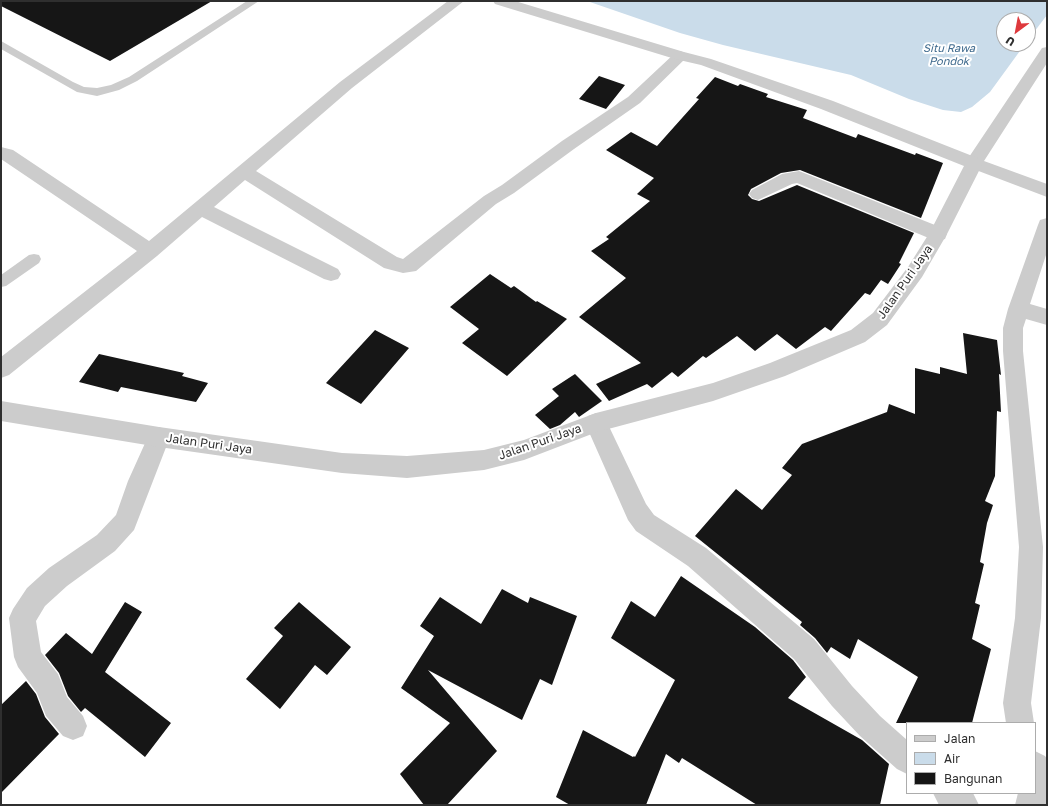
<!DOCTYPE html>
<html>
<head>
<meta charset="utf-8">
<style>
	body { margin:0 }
	#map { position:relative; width:1048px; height:806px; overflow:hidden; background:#fff; font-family:"Golos Text",sans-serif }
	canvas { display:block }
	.frame { position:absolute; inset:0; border:2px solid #2f2f2f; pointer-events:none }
	.legend { position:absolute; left:906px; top:722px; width:130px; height:72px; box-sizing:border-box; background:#fff; border:1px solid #acacac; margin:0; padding:5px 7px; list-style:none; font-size:12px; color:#2f2f2f }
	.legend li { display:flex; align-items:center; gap:8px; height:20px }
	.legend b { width:20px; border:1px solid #acacac }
	.north { position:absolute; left:996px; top:12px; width:40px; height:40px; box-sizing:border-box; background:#fff; border:1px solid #acacac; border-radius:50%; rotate:212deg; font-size:11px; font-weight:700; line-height:16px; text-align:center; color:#2f2f2f }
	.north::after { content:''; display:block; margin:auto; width:14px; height:18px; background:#de393d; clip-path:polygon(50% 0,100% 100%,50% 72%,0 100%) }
</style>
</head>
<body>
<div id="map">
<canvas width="1048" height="806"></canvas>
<div class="frame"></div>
<ul class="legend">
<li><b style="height:5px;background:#ccc"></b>Jalan</li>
<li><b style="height:11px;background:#cadcea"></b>Air</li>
<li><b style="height:11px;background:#161616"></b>Bangunan</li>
</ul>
<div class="north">U</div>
</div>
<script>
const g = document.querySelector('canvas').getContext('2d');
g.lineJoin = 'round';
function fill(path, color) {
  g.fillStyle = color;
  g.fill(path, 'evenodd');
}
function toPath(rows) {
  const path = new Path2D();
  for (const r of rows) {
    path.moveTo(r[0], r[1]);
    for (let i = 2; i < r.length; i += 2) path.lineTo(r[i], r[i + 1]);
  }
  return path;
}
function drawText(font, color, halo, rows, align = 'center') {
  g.font = font + ' "Golos Text",sans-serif';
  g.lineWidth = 4;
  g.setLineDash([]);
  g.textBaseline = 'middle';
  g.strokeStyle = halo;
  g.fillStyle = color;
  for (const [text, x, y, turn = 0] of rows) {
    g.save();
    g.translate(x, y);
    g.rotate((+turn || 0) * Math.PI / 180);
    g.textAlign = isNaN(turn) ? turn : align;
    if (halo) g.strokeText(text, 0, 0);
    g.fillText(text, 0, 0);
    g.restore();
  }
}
fill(toPath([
	[587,1,1047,1,1047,15,1028,40,1028,20,1004,20,1004,44,1025,44,990,92,972,107,961,112,943,110,909,99,851,75,723,45,680,33]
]), '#cadcea');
fill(toPath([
	[1,1,212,1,110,61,1,6],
	[599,76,625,85,606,109,579,99],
	[715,77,738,86,740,84,768,94,766,97,807,110,803,118,856,138,858,134,915,155,916,153,943,163,921,218,800,170,781,173,751,189,748,195,752,199,759,201,797,185,914,233,899,263,901,264,888,284,881,280,870,295,865,293,831,331,825,327,796,349,777,334,755,351,737,336,706,358,703,356,678,377,672,372,652,388,647,384,609,401,596,384,641,363,579,317,626,278,591,251,609,239,606,237,650,201,637,194,654,178,606,150,631,132,657,146,699,99,696,98],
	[490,274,511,288,514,286,536,302,537,301,567,319,507,376,462,343,479,329,450,307],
	[375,330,409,348,361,404,326,383],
	[963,333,997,340,1001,375,999,374,1001,412,997,411,995,476,985,501,993,505,987,523,980,562,984,564,975,603,980,605,972,639,991,649,972,723,896,723,918,677,858,639,850,659,831,647,827,653,815,638,800,625,802,622,695,536,736,489,762,510,792,475,782,468,802,444,887,412,889,404,915,414,915,368,940,374,940,367,967,374],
	[99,354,184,373,182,376,208,383,196,402,121,387,118,392,79,382],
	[575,374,602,401,579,417,575,412,560,425,550,429,535,415,559,396,552,389],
	[681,576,755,627,793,660,806,677,788,698,862,740,889,764,880,805,757,805,682,758,679,763,666,754,646,805,570,805,556,797,583,730,633,757,634,756,635,757,675,680,611,638,631,601,655,617],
	[502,589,528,603,530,597,577,616,552,685,540,679,522,720,428,670,497,751,447,805,424,805,400,774,450,723,401,688,434,636,420,626,440,597,481,624],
	[125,602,142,612,105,672,171,723,145,757,85,708,81,712,68,696,59,673,45,655,66,633,92,654],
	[299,602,351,647,327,675,315,665,280,709,246,679,283,636,274,628],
	[26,681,36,694,45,717,59,734,1,793,1,705]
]), '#161616');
fill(toPath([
	[247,1,259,1,137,81,119,90,97,96,77,92,1,49,1,41,73,82,84,87,97,88,111,85,129,77,247,1],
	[34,254,39,255,41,259,39,263,6,286,1,287,1,275,29,255,34,254]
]), '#ccc');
fill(toPath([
	[448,1,464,1,352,88,256,171,397,257,403,259,484,196,502,185,562,141,628,97,675,53,680,51,685,53,688,56,640,103,574,149,514,193,496,204,416,271,403,273,384,268,245,180,214,207,338,269,341,274,338,279,331,281,324,279,202,217,157,256,9,375,1,378,1,357,137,251,1,159,1,147,13,150,149,241,340,82,448,1],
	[1047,47,1047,63,984,161,1047,184,1047,197,968,167,965,163,1042,48,1047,47],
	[799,171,945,229,947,234,945,239,938,241,931,239,797,183,792,184,758,200,752,198,749,194,752,190,782,174,799,171],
	[1047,218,1047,252,1030,304,1047,309,1047,325,1026,319,1023,328,1023,351,1043,547,1041,618,1031,703,1034,723,1006,723,1003,703,1015,618,1019,547,1003,351,1003,328,1008,309,1038,225,1040,220,1047,218],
	[596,413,604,416,646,504,654,515,706,548,814,639,852,686,880,716,907,740,907,774,897,769,860,736,832,706,794,659,688,566,636,531,628,520,585,423,588,416,596,413],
	[159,427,167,430,170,437,134,530,115,551,67,586,45,606,36,621,41,652,58,674,67,697,83,716,87,726,83,736,73,740,63,736,46,716,37,693,18,667,14,657,9,618,13,609,27,588,49,568,97,535,116,515,128,481,151,430,159,427],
	[1035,751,1045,756,1047,759,1047,805,1015,805,1018,793,1035,793,1035,751],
	[933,793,973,793,979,805,939,805,933,793]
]), '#ccc');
fill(toPath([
	[493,1,515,1,684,52,711,59,833,101,980,159,983,163,947,234,922,277,887,325,865,342,785,376,713,401,597,432,524,460,484,470,407,478,342,473,159,447,1,421,1,401,159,427,342,453,407,456,484,450,524,440,596,413,713,383,770,363,851,330,873,313,908,267,930,232,964,166,821,109,701,65,675,59,495,4,493,1]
]), '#ccc');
drawText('italic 11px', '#406b8e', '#fff', [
	["Situ Rawa",949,49],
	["Pondok",949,62]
]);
drawText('12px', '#2f2f2f', '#fff', [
	["Jalan Puri Jaya",905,282,-55],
	["Jalan Puri Jaya",540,442,-19],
	["Jalan Puri Jaya",209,444,8]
]);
</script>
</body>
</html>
